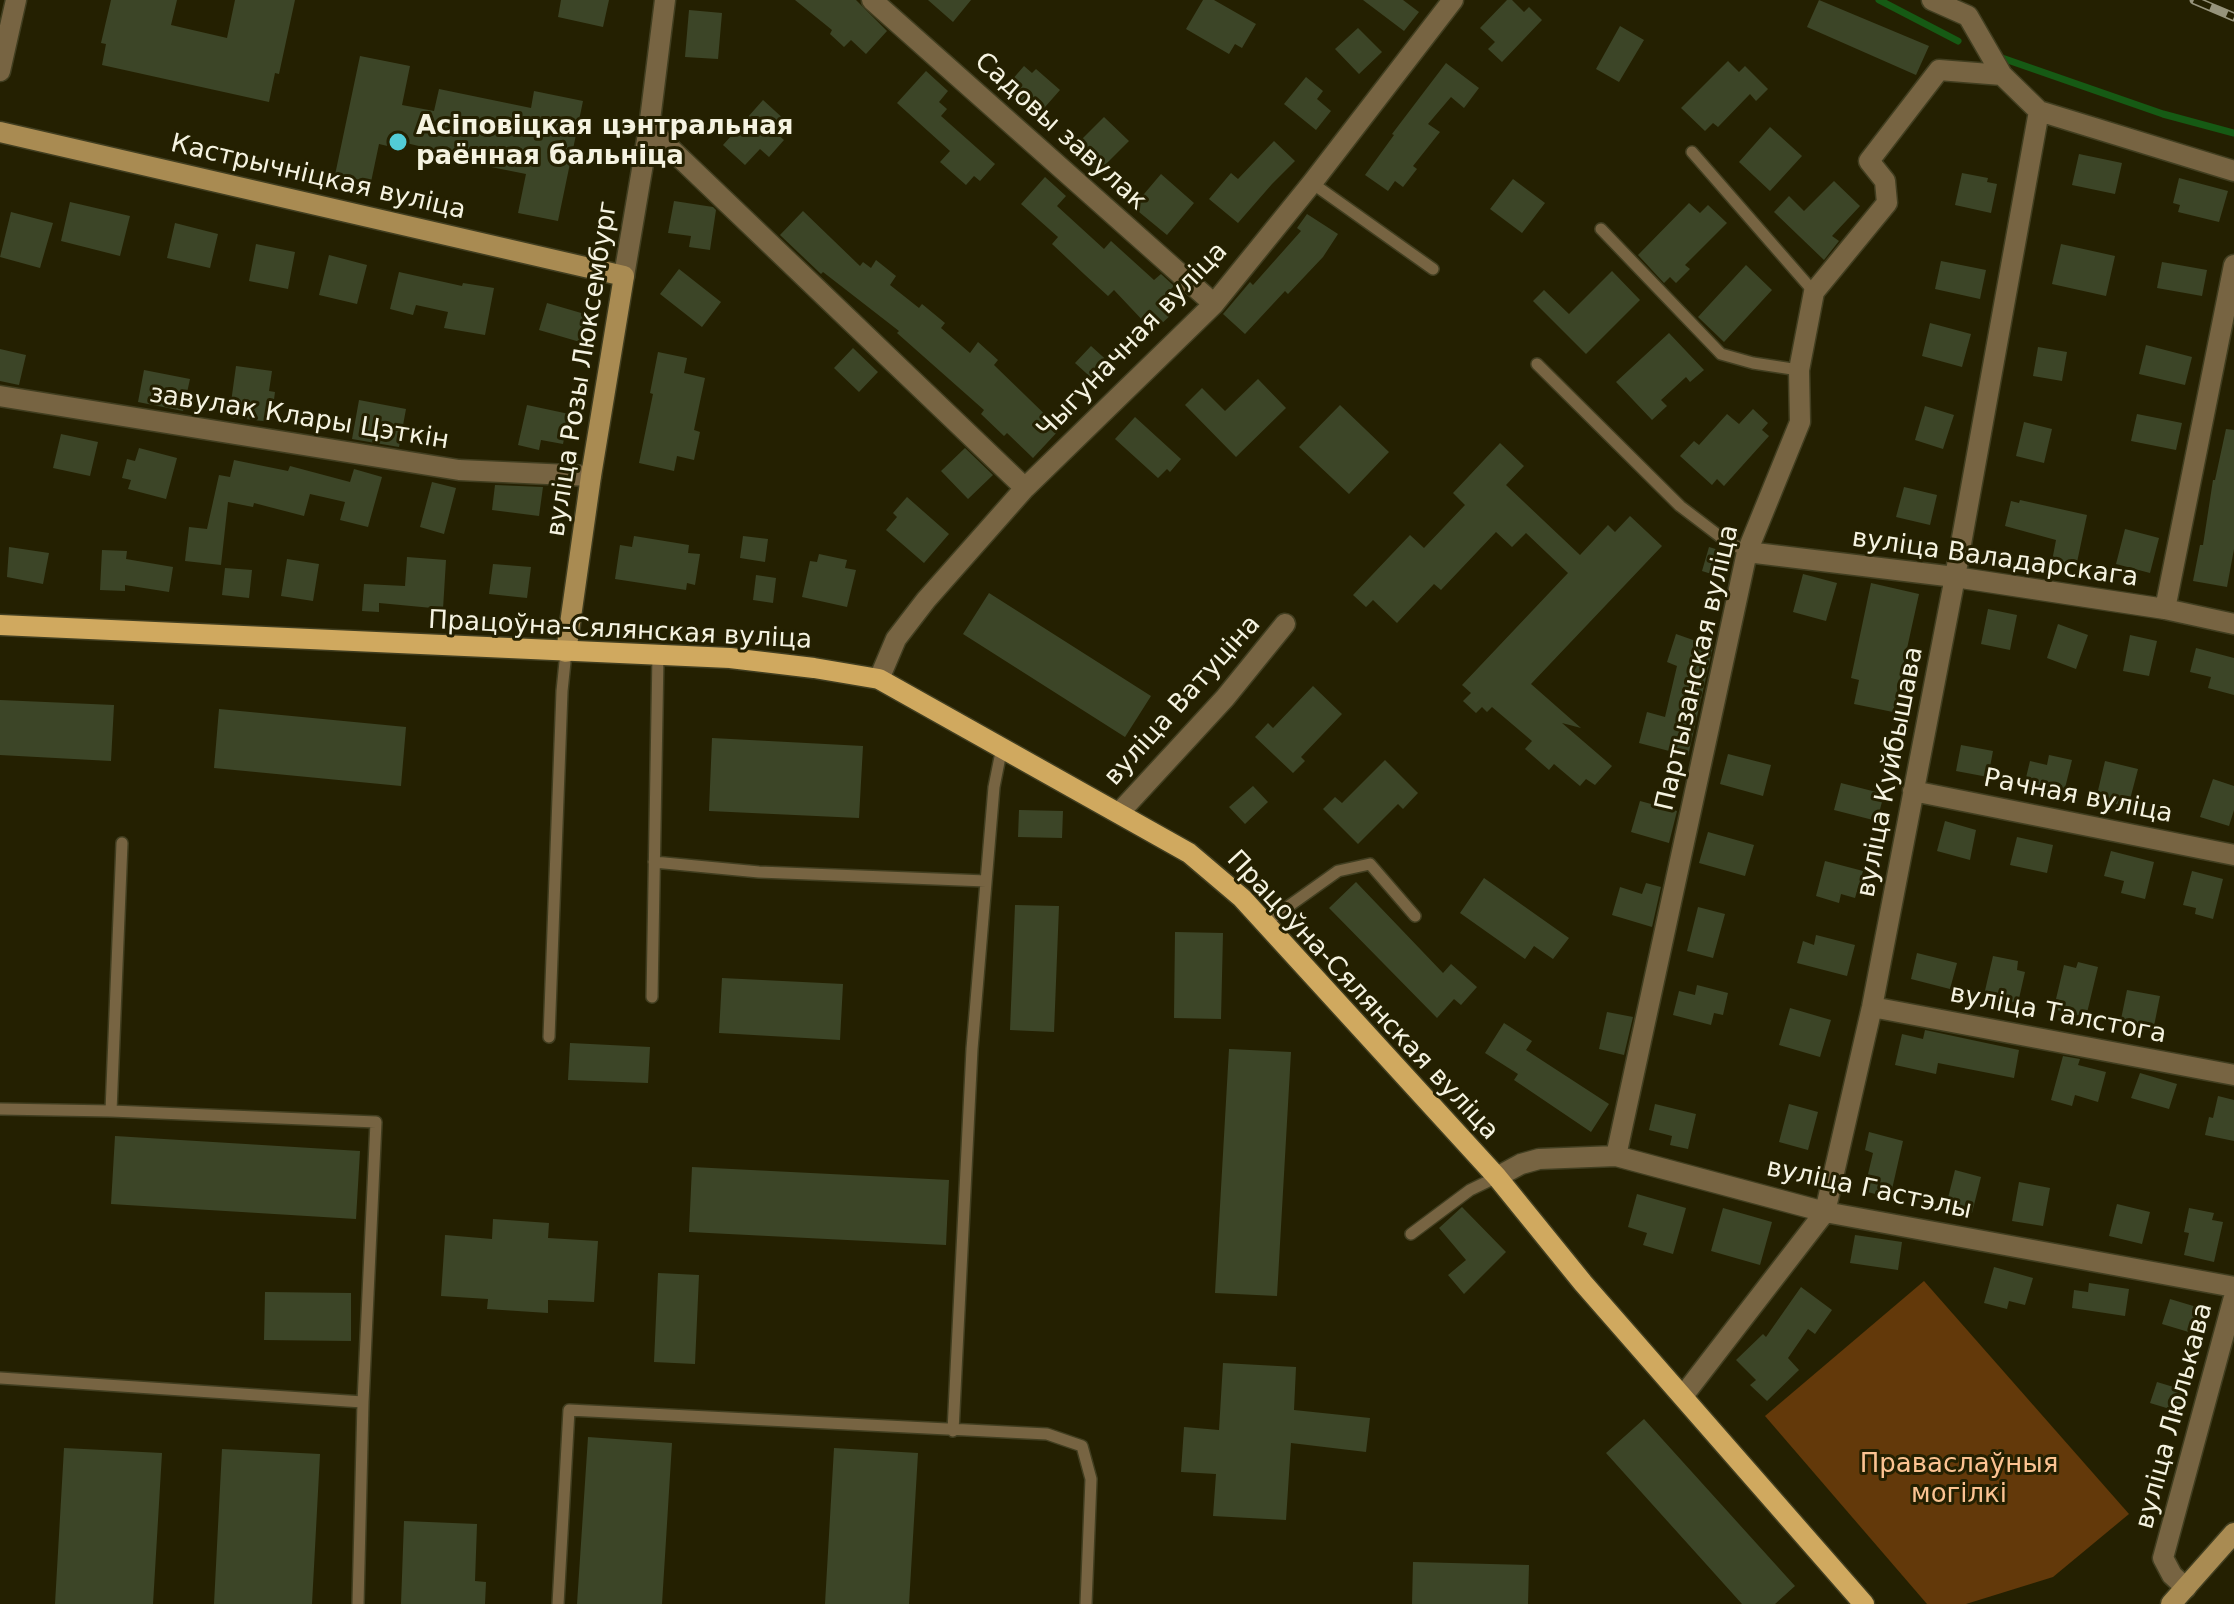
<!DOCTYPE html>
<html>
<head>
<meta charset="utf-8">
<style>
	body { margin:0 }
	canvas { display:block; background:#242001 }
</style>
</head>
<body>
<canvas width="2234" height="1604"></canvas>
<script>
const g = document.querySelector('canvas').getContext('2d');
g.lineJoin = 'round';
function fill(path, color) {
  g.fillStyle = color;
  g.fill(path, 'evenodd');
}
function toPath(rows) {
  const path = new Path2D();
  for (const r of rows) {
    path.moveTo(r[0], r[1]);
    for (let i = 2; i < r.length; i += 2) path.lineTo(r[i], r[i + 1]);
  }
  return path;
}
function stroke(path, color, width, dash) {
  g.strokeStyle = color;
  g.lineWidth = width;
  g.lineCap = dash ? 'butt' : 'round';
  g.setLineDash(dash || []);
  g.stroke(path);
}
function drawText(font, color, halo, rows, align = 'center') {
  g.font = font + ' "DejaVu Sans",sans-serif';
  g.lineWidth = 6;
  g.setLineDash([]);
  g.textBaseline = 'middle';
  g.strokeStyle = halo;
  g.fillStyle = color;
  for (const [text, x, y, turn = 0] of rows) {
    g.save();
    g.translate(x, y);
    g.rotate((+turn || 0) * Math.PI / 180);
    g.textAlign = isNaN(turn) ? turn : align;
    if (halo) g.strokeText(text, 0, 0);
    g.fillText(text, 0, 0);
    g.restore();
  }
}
fill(toPath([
	[1924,1281,2129,1514,2053,1577,1966,1604,1927,1604,1765,1416]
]), '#63390a');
stroke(toPath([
	[1879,0,1958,41],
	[2002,58,2163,114,2234,133]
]), '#165a14', 7);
fill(toPath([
	[111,0,177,0,171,25,227,38,235,0,295,0,279,74,275,73,269,102,102,65,106,44,101,43],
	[561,0,609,0,603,27,558,17],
	[795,0,856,0,887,31,866,54,851,40,844,47,830,34,832,30],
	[928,0,971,0,953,22],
	[1203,0,1214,0,1256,24,1242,48,1235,44,1229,54,1186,29],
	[1363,0,1403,0,1419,12,1404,31],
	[1507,0,1512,0,1524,12,1529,7,1542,20,1502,62,1488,49,1495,42,1480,28],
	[1819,0,1929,46,1916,75,1807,27],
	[689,10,722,13,718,59,685,57],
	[1620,26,1644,40,1619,82,1596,69],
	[1358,28,1382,52,1359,74,1335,49],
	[360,56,410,66,402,105,434,111,439,89,531,108,534,91,583,101,558,221,518,213,526,174,426,154,427,148,398,141,396,148,379,144,371,182,335,175],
	[1728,61,1739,72,1745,66,1768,89,1756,101,1750,94,1718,127,1713,123,1705,131,1681,108],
	[1446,63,1479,88,1464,108,1451,97,1428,124,1440,132,1413,166,1417,169,1403,187,1395,181,1388,191,1365,175,1394,135,1392,134],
	[1024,66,1032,73,1036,69,1060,90,1038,115,1014,94,1020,88,1011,81],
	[926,71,948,91,939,102,947,109,941,116,995,164,980,181,974,176,966,185,940,162,950,151,897,103],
	[1306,77,1323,91,1317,99,1331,111,1316,130,1284,104],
	[763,100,786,121,776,133,784,140,769,157,760,149,745,165,723,145],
	[1104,117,1129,141,1100,170,1076,145],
	[1770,127,1802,156,1770,191,1739,162],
	[1274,141,1295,161,1272,184,1238,223,1209,199,1231,173,1238,179],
	[2079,154,2122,163,2115,194,2072,185],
	[1962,173,1988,178,1987,182,1997,184,1991,213,1955,205],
	[1161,174,1194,203,1167,235,1133,207],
	[1045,177,1066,196,1057,206,1104,249,1111,241,1154,280,1161,274,1174,286,1170,290,1178,299,1169,307,1174,312,1158,327,1150,320,1146,324,1114,290,1108,296,1084,274,1052,244,1058,237,1021,204],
	[2179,178,2228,191,2219,222,2178,212,2180,205,2173,203],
	[1513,179,1545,203,1522,233,1490,209],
	[1834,181,1860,206,1832,236,1839,241,1824,260,1774,212,1789,196,1804,211],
	[674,201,713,207,716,210,710,250,689,247,691,236,668,233],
	[70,202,130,216,120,256,61,241],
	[1689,203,1700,213,1708,205,1727,223,1685,265,1690,269,1676,283,1670,277,1664,283,1638,255],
	[803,211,860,266,863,262,871,268,876,260,896,276,890,285,919,308,922,304,945,323,941,328,970,353,978,342,998,360,994,365,1060,429,1033,458,1007,433,1004,436,981,414,984,410,897,333,899,331,823,272,821,274,780,235],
	[11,212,53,223,40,268,0,257],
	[1307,214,1338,234,1323,257,1288,294,1285,291,1245,334,1223,314,1250,282,1253,285,1301,231,1297,228],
	[175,223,218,234,210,268,167,258],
	[256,244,295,252,288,289,249,281],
	[2061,244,2115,256,2106,296,2052,284],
	[329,255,367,265,357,304,319,295],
	[1941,261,1986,270,1980,299,1935,289],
	[2162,262,2207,270,2202,296,2157,288],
	[1746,265,1772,290,1724,342,1698,317],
	[679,269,721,302,702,327,660,294],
	[1612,271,1640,300,1586,354,1533,301,1544,290,1569,314],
	[399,272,462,286,463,283,494,288,485,335,444,328,448,312,416,305,413,315,390,309],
	[547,303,588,315,580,342,539,330],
	[1930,323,1971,334,1962,367,1922,356],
	[1669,333,1704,370,1690,382,1686,377,1661,400,1667,406,1652,420,1616,382],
	[2146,345,2192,357,2185,385,2139,374],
	[1091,346,1112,365,1096,382,1075,363],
	[2038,347,2067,352,2062,381,2033,376],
	[853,348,878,372,859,392,834,368],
	[0,349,26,355,19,385,0,381],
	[658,352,687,358,684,373,705,378,694,430,700,432,694,460,677,456,674,471,639,463,653,394,650,393],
	[236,366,272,371,269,391,275,392,271,422,229,417],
	[144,370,190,379,183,411,138,402],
	[1258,379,1286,408,1236,457,1185,405,1202,388,1225,411],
	[359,400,406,409,399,447,352,439],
	[527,405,569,414,563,444,541,440,539,450,518,445],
	[1340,405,1389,452,1349,494,1299,447],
	[1925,406,1954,415,1943,449,1915,440],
	[1753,409,1768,423,1762,430,1769,436,1724,486,1717,479,1712,485,1680,456,1694,441,1699,445,1727,414,1739,424],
	[2137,414,2182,423,2176,450,2131,441],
	[1135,417,1181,459,1170,472,1167,469,1158,478,1115,439],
	[2024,422,2052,429,2044,463,2016,456],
	[2226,429,2234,430,2234,549,2227,587,2193,581,2200,545,2203,545,2213,480,2215,480],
	[61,434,98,442,90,476,53,468],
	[1500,443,1524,466,1506,485,1580,555,1608,525,1615,532,1630,516,1662,546,1531,684,1581,728,1562,723,1612,766,1595,785,1586,779,1580,786,1554,764,1549,770,1525,749,1532,741,1492,707,1487,712,1482,707,1476,713,1463,701,1471,693,1462,685,1568,573,1526,533,1512,547,1496,532,1441,590,1434,584,1397,623,1373,600,1366,607,1353,595,1410,535,1424,548,1465,505,1453,493],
	[139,448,177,458,166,499,128,489,131,480,122,478,127,459,135,461],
	[965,448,993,475,968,499,941,471],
	[234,460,288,471,290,466,350,482,354,469,382,477,368,527,340,520,345,502,310,494,304,516,254,503,253,507,228,502,221,565,185,561,189,527,207,529,219,475,230,477],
	[432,482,456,488,444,534,420,527],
	[495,485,543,487,539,516,492,510],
	[1904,487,1937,495,1930,525,1896,517],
	[907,497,949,534,924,563,886,530,897,517,893,513],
	[2020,500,2087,515,2076,567,2052,561,2056,540,2005,526,2011,501,2019,503],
	[2125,529,2159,538,2150,573,2116,564],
	[634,536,689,545,688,553,700,554,695,585,687,583,686,590,615,579,620,545,632,547],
	[743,536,768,539,765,562,740,558],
	[9,547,49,553,43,584,7,577],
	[1709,547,1731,554,1724,578,1702,571],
	[102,550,127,551,126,559,173,567,169,592,125,585,125,591,100,590],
	[819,554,847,560,845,568,856,570,847,607,802,597,810,561,817,562],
	[407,557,446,560,443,609,379,603,379,612,362,611,364,584,405,586],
	[287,559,319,564,313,601,281,596],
	[493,564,531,567,527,598,489,594],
	[225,568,252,570,249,598,222,595],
	[1803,574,1837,583,1826,621,1793,612],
	[756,575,776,578,773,603,753,600],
	[1871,583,1919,594,1893,712,1854,704,1859,680,1851,678],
	[989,593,1151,696,1125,737,963,634],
	[1988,609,2017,615,2010,650,1981,644],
	[2058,624,2088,635,2076,669,2047,658],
	[1676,634,1713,647,1688,756,1639,743,1647,712,1665,717,1677,666,1667,662],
	[2130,635,2157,641,2149,676,2123,671],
	[2196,648,2234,658,2234,695,2208,688,2211,677,2190,672],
	[1313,686,1342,714,1301,757,1305,761,1293,773,1255,737,1268,723,1273,728],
	[0,700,114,705,111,761,0,755],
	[219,709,406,727,401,786,214,768],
	[712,738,863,746,859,818,709,811],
	[1961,745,1993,751,1988,777,1956,771],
	[1728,754,1771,765,1763,796,1720,784],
	[2049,755,2072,760,2063,796,2024,786,2030,761,2047,765],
	[1385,760,1418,793,1403,809,1398,804,1358,844,1323,809,1335,797,1342,803],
	[2105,761,2138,769,2128,807,2096,799],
	[2213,779,2234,786,2234,810,2229,826,2200,817],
	[1841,783,1884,794,1877,821,1834,810],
	[1253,786,1268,802,1245,824,1229,807],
	[1640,801,1677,811,1669,843,1631,832],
	[1019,810,1063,811,1062,838,1018,837],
	[1945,821,1976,830,1970,860,1937,851],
	[1708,832,1754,845,1745,876,1699,863],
	[2017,837,2053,845,2047,873,2010,865],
	[2111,851,2154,862,2145,899,2121,893,2124,881,2104,876],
	[1825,861,1863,871,1855,898,1841,894,1839,903,1816,896],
	[2192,871,2223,879,2213,919,2195,914,2196,908,2183,905],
	[1484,878,1569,938,1553,959,1534,946,1525,959,1460,913],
	[1356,882,1443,973,1451,964,1477,987,1461,1005,1454,999,1437,1018,1329,908],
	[1646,883,1661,887,1652,927,1612,915,1620,887,1642,894],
	[1015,905,1059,906,1054,1032,1010,1030],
	[1698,907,1725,914,1713,958,1687,951],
	[1175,932,1223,933,1221,1019,1174,1018],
	[1816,935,1855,945,1847,976,1797,963,1803,941,1814,945],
	[1917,953,1957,963,1950,989,1911,979],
	[1993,956,2018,961,2017,970,2025,972,2018,1003,1984,995],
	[2078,962,2098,967,2086,1017,2057,1010,2059,1000,2056,999,2064,965,2076,968],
	[722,978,843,984,840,1040,719,1033],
	[1697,985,1728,993,1723,1015,1714,1013,1711,1025,1673,1015,1679,991,1695,995],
	[2127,990,2160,996,2153,1031,2120,1024],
	[1790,1008,1831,1020,1820,1057,1779,1045],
	[1607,1012,1633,1017,1624,1055,1599,1049],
	[1504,1023,1532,1041,1526,1050,1609,1104,1591,1132,1514,1080,1518,1074,1485,1053],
	[1925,1030,2019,1050,2014,1078,1938,1063,1936,1074,1895,1065,1902,1034,1923,1039],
	[570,1043,650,1047,648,1083,568,1080],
	[1229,1049,1291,1052,1277,1296,1215,1293],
	[2063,1056,2080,1059,2078,1065,2106,1072,2098,1102,2075,1095,2072,1106,2051,1100],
	[2140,1073,2177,1084,2169,1109,2131,1098],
	[2218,1096,2234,1100,2234,1141,2205,1135,2209,1117,2213,1118],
	[1655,1104,1696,1114,1688,1149,1670,1145,1672,1136,1649,1130],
	[1789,1104,1818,1112,1808,1150,1779,1142],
	[1869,1132,1903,1141,1890,1198,1864,1191,1873,1153,1865,1150],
	[115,1136,360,1151,356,1219,111,1204],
	[692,1167,949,1180,946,1245,689,1232],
	[1955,1170,1981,1177,1972,1213,1946,1206],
	[2019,1182,2050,1188,2043,1226,2012,1221],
	[1637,1194,1686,1208,1673,1254,1643,1245,1647,1233,1628,1227],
	[2117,1204,2150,1212,2142,1244,2109,1236],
	[1462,1207,1506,1252,1464,1294,1448,1275,1466,1260,1439,1228],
	[1723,1208,1772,1222,1760,1265,1711,1251],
	[2189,1208,2214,1213,2212,1220,2223,1222,2214,1262,2184,1255,2189,1233,2184,1232],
	[493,1219,549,1223,548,1238,598,1241,594,1302,548,1300,548,1313,487,1309,488,1299,441,1296,445,1235,492,1239],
	[1855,1235,1902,1242,1898,1270,1850,1263],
	[1994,1267,2033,1278,2025,1305,2009,1301,2007,1309,1984,1303],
	[658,1273,699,1275,695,1364,654,1362],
	[2089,1283,2129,1289,2125,1316,2072,1308,2074,1290,2088,1292],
	[1801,1287,1832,1310,1815,1334,1808,1329,1788,1358,1799,1370,1767,1401,1750,1385,1756,1380,1736,1360,1763,1334,1766,1337],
	[265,1292,351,1293,351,1341,264,1340],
	[2170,1299,2210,1311,2202,1336,2162,1324],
	[1223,1363,1296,1367,1294,1410,1370,1418,1366,1452,1291,1443,1286,1520,1213,1516,1216,1474,1181,1472,1184,1427,1219,1430],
	[2157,1382,2190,1392,2183,1413,2150,1403],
	[1644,1419,1795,1586,1775,1604,1742,1604,1606,1453],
	[588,1437,672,1443,662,1604,577,1604],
	[64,1448,162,1453,153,1604,55,1604],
	[834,1448,918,1453,909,1604,825,1604],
	[222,1449,320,1454,312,1604,214,1604],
	[404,1521,477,1524,475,1581,486,1582,485,1604,401,1604],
	[1413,1562,1529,1565,1528,1604,1412,1604]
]), '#3c4527');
const lane = toPath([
	[1692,152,1814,292],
	[1312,183,1433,269],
	[1601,229,1721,354,1753,363,1799,370],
	[1537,364,1680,506,1722,538,1747,552],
	[654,862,759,872,986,881],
	[1265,923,1338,871,1370,864,1415,916],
	[652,997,658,655],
	[549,1037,562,691,566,652],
	[0,1109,111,1111,376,1122,363,1402,358,1604],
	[111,1111,122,843],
	[1411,1234,1470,1190,1497,1177],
	[0,1378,363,1402],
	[953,1431,972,1049,994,787,1002,747],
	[558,1604,569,1410,1047,1434,1082,1446,1091,1479,1086,1604]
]);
const street = toPath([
	[872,0,1214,304],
	[1932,0,1968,16,2002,75,2039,111,2234,171],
	[0,71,16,0],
	[649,128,1025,488],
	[624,276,649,128,665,0],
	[0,396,459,470,591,476],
	[1747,552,1955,577,2165,609,2234,624],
	[2165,609,2234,265],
	[879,679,896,639,926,600,1025,488,1214,304,1312,183,1453,0],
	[1913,791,2234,855],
	[1119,813,1225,698,1285,624],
	[1872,1007,2234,1075],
	[1616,1156,1747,552,1800,422,1799,370,1814,292,1887,203,1885,181,1869,161,1939,70,2002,75],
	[1497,1177,1521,1164,1539,1159,1616,1156,1825,1212,2234,1287],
	[1683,1396,1825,1212,1872,1007,1955,577,2039,111],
	[2186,1588,2172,1575,2163,1558,2234,1297]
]);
const secondary = toPath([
	[0,132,624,276,591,476,566,652],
	[2171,1604,2234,1533]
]);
const primary = toPath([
	[0,625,730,658,814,668,879,679,1189,853,1242,898,1497,1177,1583,1283,1864,1604]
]);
stroke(lane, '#413e20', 14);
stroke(street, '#413e20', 23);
stroke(secondary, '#413e20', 23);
stroke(primary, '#413e20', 23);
stroke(lane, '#776442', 11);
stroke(street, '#776442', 20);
stroke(secondary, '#a98b52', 20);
stroke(primary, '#d0a95f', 20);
const rail = toPath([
	[2194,0,2234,17]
]);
stroke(rail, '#96937b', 9);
stroke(rail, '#242001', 6, [18]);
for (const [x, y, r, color] of [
	[398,142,10,"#52ccd6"]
]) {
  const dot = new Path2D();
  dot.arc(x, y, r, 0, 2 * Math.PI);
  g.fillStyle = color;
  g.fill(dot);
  stroke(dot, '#242001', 3);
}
drawText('bold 26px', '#f5f3e1', '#242001', [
	["Асіповіцкая цэнтральная",416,127],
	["раённая бальніца",416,157]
], 'left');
drawText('26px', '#f5f3e1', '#242001', [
	["Садовы завулак",1060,132,42],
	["Кастрычніцкая вуліца",318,178,13],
	["Чыгуначная вуліца",1133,341,-46],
	["вуліца Розы Люксембург",583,369,-81],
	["завулак Клары Цэткін",299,418,9],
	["вуліца Валадарскага",1995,559,8],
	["Працоўна-Сялянская вуліца",620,631,3],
	["Партызанская вуліца",1698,668,-77],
	["вуліца Ватуціна",1183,701,-48],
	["вуліца Куйбышава",1891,772,-79],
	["Рачная вуліца",2078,797,11],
	["Працоўна-Сялянская вуліца",1362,996,47],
	["вуліца Талстога",2058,1015,11],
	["вуліца Гастэлы",1869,1190,12],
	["вуліца Люлькава",2175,1416,-75]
]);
drawText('26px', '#fcc392', '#242001', [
	["Праваслаўныя",1959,1465],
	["могілкі",1959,1495]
]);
</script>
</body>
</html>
